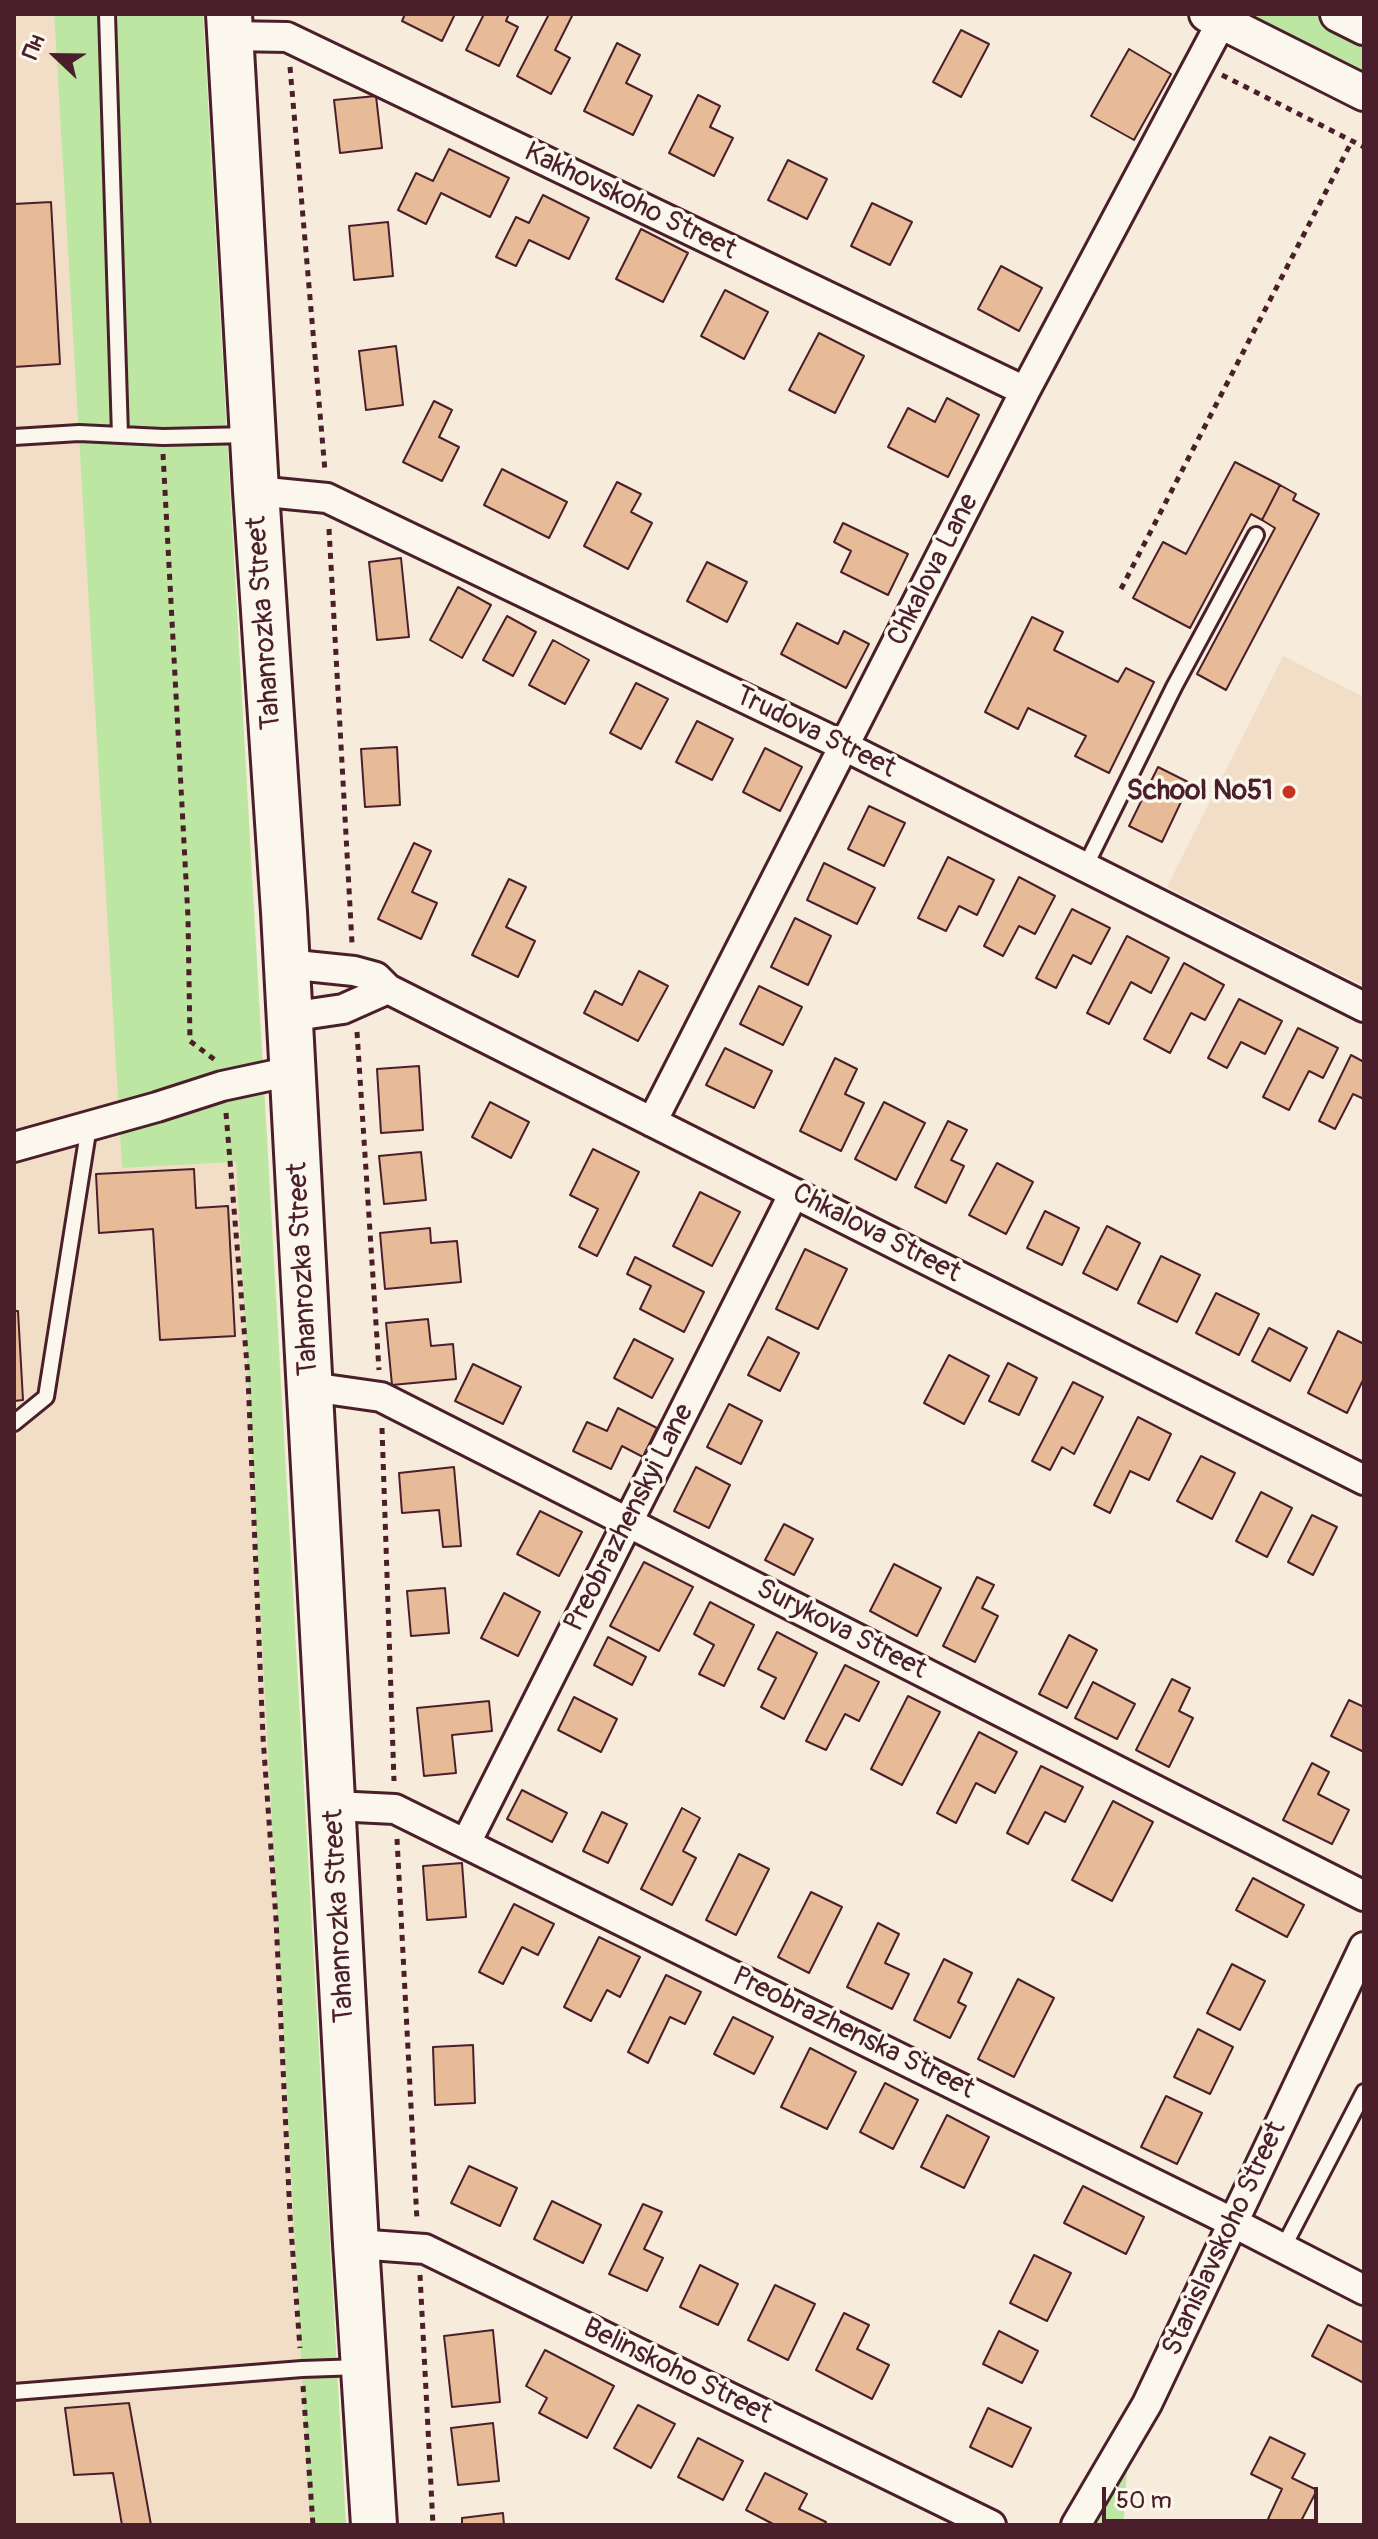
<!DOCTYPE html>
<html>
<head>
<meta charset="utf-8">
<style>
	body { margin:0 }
	#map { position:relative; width:1378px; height:2539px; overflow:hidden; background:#f7ebdb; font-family:Pangolin,sans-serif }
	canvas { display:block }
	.frame { position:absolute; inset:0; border:16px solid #4a1f2b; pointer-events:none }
	.north { position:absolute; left:16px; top:16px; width:80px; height:80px; -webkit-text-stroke:6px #fbf7ec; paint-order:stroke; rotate:292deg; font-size:22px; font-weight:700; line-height:32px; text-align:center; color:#4a1f2b }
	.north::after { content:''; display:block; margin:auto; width:28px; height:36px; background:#4a1f2b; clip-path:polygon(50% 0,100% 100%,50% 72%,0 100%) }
	.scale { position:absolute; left:1102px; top:2487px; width:216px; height:36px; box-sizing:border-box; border:4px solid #4a1f2b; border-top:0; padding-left:10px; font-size:24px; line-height:28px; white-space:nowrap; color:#4a1f2b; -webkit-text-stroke:6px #fbf7ec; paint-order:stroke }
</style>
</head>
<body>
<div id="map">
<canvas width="1378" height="2539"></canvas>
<div class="frame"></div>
<div class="north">Пн</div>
<div class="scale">50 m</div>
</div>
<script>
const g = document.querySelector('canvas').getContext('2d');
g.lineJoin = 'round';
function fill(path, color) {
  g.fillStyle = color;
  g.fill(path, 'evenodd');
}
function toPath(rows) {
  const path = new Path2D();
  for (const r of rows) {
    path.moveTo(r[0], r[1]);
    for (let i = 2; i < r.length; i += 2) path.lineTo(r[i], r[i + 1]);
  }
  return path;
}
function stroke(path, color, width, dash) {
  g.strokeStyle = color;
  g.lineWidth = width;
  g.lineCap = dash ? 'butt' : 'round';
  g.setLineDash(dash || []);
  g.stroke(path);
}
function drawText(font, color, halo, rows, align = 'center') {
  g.font = font + ' Pangolin,sans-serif';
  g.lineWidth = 7;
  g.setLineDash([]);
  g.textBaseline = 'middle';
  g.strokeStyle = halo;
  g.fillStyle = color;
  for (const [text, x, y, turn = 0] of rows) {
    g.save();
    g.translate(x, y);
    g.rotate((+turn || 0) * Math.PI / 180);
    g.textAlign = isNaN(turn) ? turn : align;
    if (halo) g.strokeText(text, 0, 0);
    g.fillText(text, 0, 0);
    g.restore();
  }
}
fill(toPath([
	[14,14,54,14,122,1168,236,1162,310,2525,14,2525],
	[1283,656,1364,697,1364,986,1167,887]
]), '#f2ddc7');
fill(toPath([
	[54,14,203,14,346,2525,310,2525,236,1162,122,1168],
	[1236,14,1314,14,1364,39,1364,79],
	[1131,2406,1124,2517,1120,2525,1071,2525]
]), '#bde6a2');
const building = toPath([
	[405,14,455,14,442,41,402,21,405,14],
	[484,14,509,14,506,21,518,27,499,66,466,50,484,14],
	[549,14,573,14,555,50,570,58,551,94,517,76,549,14],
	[961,30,989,44,961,97,933,82,961,30],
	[617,43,640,55,626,83,652,96,633,135,584,111,617,43],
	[1129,49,1171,74,1134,140,1091,116,1129,49],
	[698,95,720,106,710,127,733,138,714,176,669,153,698,95],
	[376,96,382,148,340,153,334,100,376,96],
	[449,149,509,178,490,217,441,193,426,224,398,210,416,173,433,181,449,149],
	[788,160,827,179,807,219,768,200,788,160],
	[543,195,589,218,569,259,529,240,516,266,496,257,516,217,529,223,543,195],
	[51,202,60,364,14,367,14,204,51,202],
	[872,203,912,222,890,265,851,246,872,203],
	[388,222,393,276,354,280,349,226,388,222],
	[641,229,688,253,663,302,616,279,641,229],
	[1001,266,1042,288,1019,331,978,309,1001,266],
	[725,290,768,312,744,359,701,336,725,290],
	[819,333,864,356,835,413,789,390,819,333],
	[396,346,403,405,366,410,359,351,396,346],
	[947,398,979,415,948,477,888,447,908,408,935,422,947,398],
	[434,401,452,410,439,437,459,447,442,481,403,462,434,401],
	[1235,462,1280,485,1262,520,1251,514,1190,628,1133,598,1163,542,1186,554,1235,462],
	[502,469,567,502,549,538,484,505,502,469],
	[617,482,641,494,631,512,652,523,628,569,584,546,617,482],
	[1280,485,1296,494,1293,500,1319,514,1226,690,1197,674,1275,528,1262,520,1280,485],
	[843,523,908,554,888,595,841,572,851,551,834,542,843,523],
	[401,558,409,637,377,640,369,562,401,558],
	[707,562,747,582,727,622,687,601,707,562],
	[458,587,491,605,462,658,430,640,458,587],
	[507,616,536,632,513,676,483,660,507,616],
	[1032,617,1063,632,1054,650,1118,682,1126,668,1154,682,1109,773,1075,756,1086,736,1028,708,1018,729,985,712,1032,617],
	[797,623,838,644,844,631,869,644,846,688,781,654,797,623],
	[553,640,589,660,565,704,529,685,553,640],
	[636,683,668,699,641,749,610,733,636,683],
	[697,721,733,739,712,780,676,762,697,721],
	[397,747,400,805,365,807,361,749,397,747],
	[765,748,802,767,780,811,743,792,765,748],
	[1158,767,1190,783,1162,842,1129,826,1158,767],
	[869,806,905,823,884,866,848,849,869,806],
	[414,843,431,851,412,892,437,903,421,939,378,919,414,843],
	[948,857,994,880,977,915,959,906,946,931,918,918,948,857],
	[824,863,875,888,857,924,807,900,824,863],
	[1019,877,1055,896,1035,934,1019,926,1003,956,984,946,1019,877],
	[509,879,526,887,506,927,535,941,518,977,472,955,509,879],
	[1072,909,1110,928,1091,964,1073,955,1056,988,1036,978,1072,909],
	[795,918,831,936,808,985,771,967,795,918],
	[1127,936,1169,958,1151,993,1131,982,1109,1024,1087,1013,1127,936],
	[1184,963,1224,985,1205,1020,1191,1013,1170,1053,1144,1039,1184,963],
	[639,971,668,986,638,1041,584,1013,595,991,622,1005,639,971],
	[759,986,802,1007,783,1045,740,1024,759,986],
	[1239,999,1282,1021,1265,1054,1241,1042,1227,1068,1208,1058,1239,999],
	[1298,1028,1338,1048,1323,1078,1309,1071,1289,1110,1263,1097,1298,1028],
	[725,1048,772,1071,754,1108,706,1085,725,1048],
	[1351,1055,1364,1062,1364,1099,1353,1094,1335,1129,1319,1121,1351,1055],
	[835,1058,857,1069,845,1094,864,1103,841,1151,800,1131,835,1058],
	[419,1066,423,1130,381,1133,377,1069,419,1066],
	[490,1102,529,1122,511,1158,472,1137,490,1102],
	[884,1102,925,1123,896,1180,855,1159,884,1102],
	[948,1121,967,1130,951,1160,964,1166,946,1203,915,1187,948,1121],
	[593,1149,639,1172,597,1256,579,1247,598,1209,570,1195,593,1149],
	[421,1152,426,1200,384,1204,379,1156,421,1152],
	[997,1163,1033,1182,1006,1234,969,1215,997,1163],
	[194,1169,196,1208,228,1206,235,1336,160,1340,153,1229,99,1233,96,1174,194,1169],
	[700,1192,740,1212,712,1266,673,1246,700,1192],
	[1045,1211,1079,1228,1062,1265,1027,1248,1045,1211],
	[1107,1226,1140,1243,1117,1290,1083,1273,1107,1226],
	[430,1228,431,1243,457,1241,461,1282,385,1289,380,1233,430,1228],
	[805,1249,847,1269,818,1329,776,1309,805,1249],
	[1161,1256,1200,1275,1177,1322,1138,1303,1161,1256],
	[635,1257,704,1292,684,1332,640,1309,651,1286,627,1274,635,1257],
	[1216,1293,1259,1314,1239,1355,1196,1333,1216,1293],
	[14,1311,18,1311,23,1400,14,1401,14,1311],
	[428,1319,431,1346,453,1344,456,1379,392,1385,386,1323,428,1319],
	[1269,1328,1307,1348,1290,1381,1252,1361,1269,1328],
	[1338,1331,1364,1344,1364,1378,1347,1413,1308,1393,1338,1331],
	[768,1337,799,1353,780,1391,748,1375,768,1337],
	[634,1339,673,1359,652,1398,614,1378,634,1339],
	[949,1355,989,1376,964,1424,924,1403,949,1355],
	[1008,1363,1037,1378,1019,1415,989,1401,1008,1363],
	[473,1364,521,1387,503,1424,455,1401,473,1364],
	[1073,1382,1103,1397,1074,1454,1062,1447,1050,1470,1032,1461,1073,1382],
	[729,1404,762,1421,741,1464,707,1447,729,1404],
	[618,1408,657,1428,643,1457,622,1446,611,1469,573,1451,587,1422,607,1431,618,1408],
	[1138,1417,1171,1434,1149,1480,1130,1471,1110,1513,1094,1505,1138,1417],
	[1201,1456,1235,1473,1212,1519,1177,1501,1201,1456],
	[454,1467,461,1546,443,1547,439,1510,402,1513,399,1473,454,1467],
	[696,1467,730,1485,709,1528,674,1511,696,1467],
	[1261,1492,1292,1508,1267,1557,1236,1541,1261,1492],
	[540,1511,582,1532,559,1576,517,1554,540,1511],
	[1312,1515,1337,1527,1313,1575,1288,1562,1312,1515],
	[784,1524,813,1539,794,1575,765,1560,784,1524],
	[644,1562,693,1587,659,1651,610,1626,644,1562],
	[894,1564,941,1588,917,1636,870,1611,894,1564],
	[977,1577,994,1585,982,1608,998,1616,975,1662,943,1646,977,1577],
	[445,1588,449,1633,411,1636,407,1591,445,1588],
	[504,1593,540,1612,518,1656,481,1638,504,1593],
	[710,1602,754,1625,724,1686,699,1674,714,1645,694,1634,710,1602],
	[777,1632,817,1653,784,1719,761,1707,776,1678,758,1669,777,1632],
	[1069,1635,1097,1650,1067,1708,1039,1694,1069,1635],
	[608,1637,646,1657,632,1685,594,1665,608,1637],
	[845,1665,879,1682,859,1721,845,1714,826,1750,806,1741,845,1665],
	[1172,1679,1190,1688,1179,1711,1193,1718,1169,1767,1136,1750,1172,1679],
	[1093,1682,1135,1704,1117,1739,1075,1718,1093,1682],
	[908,1696,940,1712,902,1785,871,1769,908,1696],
	[574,1697,617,1719,601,1752,558,1730,574,1697],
	[1349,1700,1364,1707,1364,1752,1331,1736,1349,1700],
	[489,1701,492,1731,452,1735,456,1773,424,1776,417,1708,489,1701],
	[979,1732,1017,1752,995,1793,976,1783,956,1823,937,1813,979,1732],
	[1312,1763,1329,1772,1318,1794,1349,1810,1332,1844,1283,1820,1312,1763],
	[1041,1766,1083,1787,1065,1822,1045,1812,1028,1844,1007,1833,1041,1766],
	[522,1790,567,1813,552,1842,507,1819,522,1790],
	[1113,1801,1153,1822,1112,1901,1072,1880,1113,1801],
	[682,1808,700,1818,683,1851,696,1858,672,1905,641,1889,682,1808],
	[602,1812,627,1824,608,1863,583,1851,602,1812],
	[739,1854,769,1869,736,1935,706,1920,739,1854],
	[462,1863,466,1917,427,1920,423,1866,462,1863],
	[1253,1878,1304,1905,1287,1937,1236,1910,1253,1878],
	[811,1892,842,1907,809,1973,778,1957,811,1892],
	[514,1904,554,1924,538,1955,522,1947,503,1984,479,1972,514,1904],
	[878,1923,899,1934,885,1963,909,1974,892,2009,847,1987,878,1923],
	[599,1937,640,1957,620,1997,607,1990,591,2021,564,2007,599,1937],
	[944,1959,972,1973,958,2002,966,2006,950,2038,914,2020,944,1959],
	[1232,1964,1265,1981,1240,2030,1207,2013,1232,1964],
	[666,1975,701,1992,685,2024,670,2017,648,2063,628,2052,666,1975],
	[1018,1979,1054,1998,1014,2077,978,2059,1018,1979],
	[733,2017,773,2037,754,2074,714,2054,733,2017],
	[1198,2029,1233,2047,1210,2094,1174,2077,1198,2029],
	[473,2045,475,2103,435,2105,433,2047,473,2045],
	[810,2048,856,2072,827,2129,781,2107,810,2048],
	[885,2083,918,2100,893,2149,860,2132,885,2083],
	[1166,2096,1202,2113,1177,2164,1141,2147,1166,2096],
	[947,2115,989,2137,964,2188,921,2167,947,2115],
	[469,2166,517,2188,500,2226,451,2203,469,2166],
	[1083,2186,1144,2217,1126,2254,1064,2223,1083,2186],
	[552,2201,601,2225,583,2263,534,2239,552,2201],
	[643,2204,662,2212,644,2249,663,2258,647,2291,609,2274,643,2204],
	[1034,2255,1071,2273,1047,2321,1010,2303,1034,2255],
	[700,2265,738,2284,718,2325,680,2307,700,2265],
	[775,2285,815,2304,788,2360,748,2340,775,2285],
	[844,2313,869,2325,857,2349,889,2365,872,2399,816,2370,844,2313],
	[1328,2325,1364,2343,1364,2383,1312,2356,1328,2325],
	[493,2330,500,2402,452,2407,444,2336,493,2330],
	[999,2331,1038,2351,1022,2383,983,2364,999,2331],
	[545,2350,614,2386,587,2438,539,2413,547,2398,526,2386,545,2350],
	[129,2403,151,2525,122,2525,113,2473,74,2475,65,2408,129,2403],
	[638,2405,675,2424,651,2468,614,2448,638,2405],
	[988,2408,1031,2428,1012,2467,970,2447,988,2408],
	[493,2423,499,2481,458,2485,451,2428,493,2423],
	[1270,2437,1305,2454,1292,2478,1317,2490,1299,2525,1280,2525,1268,2519,1282,2489,1251,2474,1270,2437],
	[698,2438,743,2461,723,2500,678,2477,698,2438],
	[765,2473,807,2494,799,2509,826,2522,824,2525,775,2525,746,2510,765,2473],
	[503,2513,504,2525,462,2525,462,2518,503,2513]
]);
fill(building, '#e7bb97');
stroke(building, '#4a1f2b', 2);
const service = toPath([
	[107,14,120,435],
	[14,437,79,433,163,437,249,435],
	[1085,867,1174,687,1256,535],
	[14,1423,46,1397,89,1126],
	[1283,2248,1364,2092],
	[14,2392,302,2369,361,2367]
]);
const minor = toPath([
	[230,36,287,37,1025,391],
	[256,491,327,498,844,746,1364,1007],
	[286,964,354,971,376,977,388,989,1364,1480],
	[289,1017,343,1009,388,989],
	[652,1122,1025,391,1222,21],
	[14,1147,157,1107,222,1086,292,1071],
	[311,1387,381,1397,1364,1896],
	[334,1806,395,1809,1232,2222,1364,2290],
	[466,1843,794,1193],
	[356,2244,425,2249,991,2525],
	[1076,2525,1147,2404,1364,1947]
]);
const tertiary = toPath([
	[1207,14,1364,93],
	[1338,14,1364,27]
]);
const trunk = toPath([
	[229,14,256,491,284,912,356,2244,374,2525]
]);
stroke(service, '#4a1f2b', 20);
stroke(minor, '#4a1f2b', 34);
stroke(tertiary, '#4a1f2b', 40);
stroke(trunk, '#4a1f2b', 50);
stroke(toPath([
	[290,67,325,471],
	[1222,75,1364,147],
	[163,454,188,917,190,1041,215,1060],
	[329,529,352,943],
	[1121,589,1352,141],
	[357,1032,379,1370],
	[226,1113,248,1377,263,1737,276,1919,290,2216,300,2348],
	[382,1428,394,1781],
	[397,1839,417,2221],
	[420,2275,433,2525],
	[303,2386,313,2525]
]), '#4a1f2b', 5, [6, 6]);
stroke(service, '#fbf7ec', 14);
stroke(minor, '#fbf7ec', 28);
stroke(tertiary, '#fbf7ec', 34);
stroke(trunk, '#fbf7ec', 44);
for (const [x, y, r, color] of [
	[1289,792,8,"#c8321e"]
]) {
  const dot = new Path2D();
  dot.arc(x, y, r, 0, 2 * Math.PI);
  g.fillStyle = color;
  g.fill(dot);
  stroke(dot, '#fbf7ec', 3);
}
drawText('28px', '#4a1f2b', '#fbf7ec', [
	["Kakhovskoho Street",630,202,26],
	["Chkalova Lane",934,570,-63],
	["Tahanrozka Street",265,623,-94],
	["Trudova Street",815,733,26],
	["Chkalova Street",876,1234,27],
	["Tahanrozka Street",304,1269,-93],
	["Preobrazhenskyi Lane",630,1518,-63],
	["Surykova Street",841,1630,27],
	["Tahanrozka Street",340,1916,-93],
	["Preobrazhenska Street",853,2034,26],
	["Stanislavskoho Street",1225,2239,-65],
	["Belinskoho Street",677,2372,26]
]);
drawText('bold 28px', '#4a1f2b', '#fbf7ec', [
	["School №51",1273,792]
], 'right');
</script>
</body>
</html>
